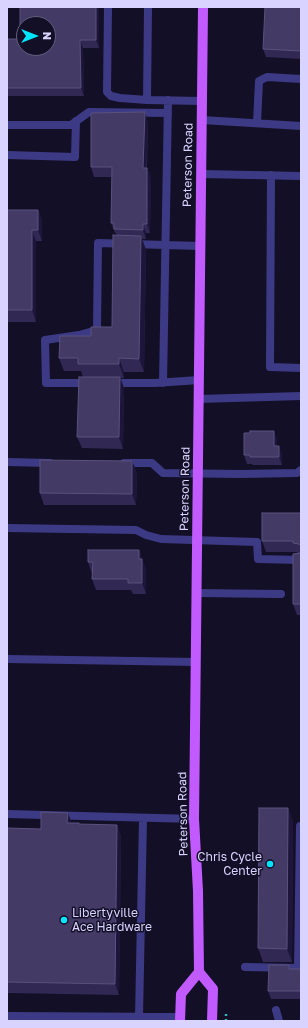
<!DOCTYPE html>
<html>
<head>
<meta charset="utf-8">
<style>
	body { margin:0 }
	#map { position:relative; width:308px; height:1028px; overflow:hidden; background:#130f26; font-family:"Golos Text",sans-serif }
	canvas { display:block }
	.frame { position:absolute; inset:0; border:8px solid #d9d4ff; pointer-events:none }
	.north { position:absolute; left:16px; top:16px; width:40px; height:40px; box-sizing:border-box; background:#130f26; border:1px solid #625e7d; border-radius:50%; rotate:90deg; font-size:11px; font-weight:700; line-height:16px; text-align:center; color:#d9d4ff }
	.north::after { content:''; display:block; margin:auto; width:14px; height:18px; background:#00e5ff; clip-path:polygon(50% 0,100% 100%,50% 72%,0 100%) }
</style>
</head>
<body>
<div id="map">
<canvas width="308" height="1028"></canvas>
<div class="frame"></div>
<div class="north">N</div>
</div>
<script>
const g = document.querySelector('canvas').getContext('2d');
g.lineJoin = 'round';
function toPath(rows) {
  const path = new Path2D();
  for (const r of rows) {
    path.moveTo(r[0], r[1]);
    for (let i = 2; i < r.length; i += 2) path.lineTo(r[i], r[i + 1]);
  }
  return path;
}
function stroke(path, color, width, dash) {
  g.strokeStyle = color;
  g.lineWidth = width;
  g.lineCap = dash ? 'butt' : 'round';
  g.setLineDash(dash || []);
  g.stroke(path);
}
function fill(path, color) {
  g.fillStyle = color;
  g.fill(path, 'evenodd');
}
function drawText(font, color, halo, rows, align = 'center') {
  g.font = font + ' "Golos Text",sans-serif';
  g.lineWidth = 3;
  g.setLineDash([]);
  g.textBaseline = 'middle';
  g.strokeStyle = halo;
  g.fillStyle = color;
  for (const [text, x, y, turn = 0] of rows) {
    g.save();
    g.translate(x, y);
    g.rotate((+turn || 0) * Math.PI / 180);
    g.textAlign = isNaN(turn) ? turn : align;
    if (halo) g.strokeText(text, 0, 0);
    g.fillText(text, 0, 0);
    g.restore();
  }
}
stroke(toPath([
	[226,1014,226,1021]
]), '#2fb8b0', 2.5, [2, 3]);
stroke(toPath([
	[108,7,107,92,111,96,120,98,147,100],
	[148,7,147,100,202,101],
	[202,120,301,126],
	[257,123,259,81,267,77,301,79],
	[7,125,71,125,89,112,168,113],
	[7,155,75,157,76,121],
	[201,174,301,176],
	[271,175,270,367,301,368],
	[88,383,46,383,45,340,79,335,97,330,98,243,200,246],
	[112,383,155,383,199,380],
	[163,383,168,100],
	[199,399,301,396],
	[7,462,50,463],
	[124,463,152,463,163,473,241,474,297,473,301,470],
	[7,528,136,530,146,535,161,539,257,542,258,559,301,560],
	[196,593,281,594],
	[7,659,196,662],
	[7,814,194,819],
	[245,967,298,968,300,826],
	[276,1010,279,1021],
	[7,1016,180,1017],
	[139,1017,143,818]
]), '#3d3a85', 8);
stroke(toPath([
	[203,7,194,819,198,891,199,972,213,989,212,1021],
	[180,1021,181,994,199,972]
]), '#c25bff', 10);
fill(toPath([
	[99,7,99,48,83,48,84,96,7,96,7,39,20,39],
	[301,7,301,59,266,57,263,49],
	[148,122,147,168,151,177,150,233,146,233,146,239,142,239,146,250,144,372,124,372,124,378,120,378,124,388,123,449,82,448,77,437,83,377,81,371,64,371,59,358,91,336,112,327,117,236,116,233,115,233,111,223,112,177,94,177,91,167],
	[38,210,42,221,42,241,36,241,36,322,8,322,7,318,7,310],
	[277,440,277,446,282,454,282,465,253,465,252,464,247,464,244,455],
	[137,472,136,505,44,505,40,493],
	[301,513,301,615,297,615,293,604,297,554,297,552,266,552,262,541],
	[139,550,146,570,146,594,133,594,131,590,96,590,92,579,92,574,88,562],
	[288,808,293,822,292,962,263,962,258,948],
	[68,813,71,823,79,823,80,825,117,825,121,836,119,995,7,993,7,828,41,829],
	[289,965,290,969,301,969,301,999,271,999,268,991]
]), '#312854');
fill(toPath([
	[96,7,99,7,99,48,96,40],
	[80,40,83,48,84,96,81,88],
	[145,112,148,122,146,177,143,168],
	[147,168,151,177,150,233,147,224],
	[38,210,42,221,42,241,38,230],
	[143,224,146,233,146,239,143,230],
	[32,230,36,241,36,322,32,310],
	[141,236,146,250,144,372,139,359],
	[119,358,124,372,124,378,119,364],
	[120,377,124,388,123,449,119,437],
	[274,431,277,440,277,454,274,446],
	[279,446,282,454,282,465,279,457],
	[132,461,137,472,136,505,132,494],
	[139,550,146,570,146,594,142,583,139,559],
	[288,808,293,822,292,962,287,949],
	[68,813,72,824,67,823],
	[117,825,121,836,119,995,115,984]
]), '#1d163a');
const building = toPath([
	[20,7,96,7,96,40,80,40,81,88,7,88,7,39,20,39,20,7],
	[24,24,48,24,48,48,24,48,24,24],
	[265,7,301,7,301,51,263,49,265,7],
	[145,112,143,168,147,168,147,224,143,224,143,230,114,229,114,223,111,223,112,167,91,167,91,113,145,112],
	[7,210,38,210,38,230,32,230,32,310,7,310,7,210],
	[113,235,141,236,139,359,119,358,119,364,78,364,78,358,59,358,60,336,91,336,91,327,112,327,113,235],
	[79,377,120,377,119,437,77,437,79,377],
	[250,431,274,431,274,446,279,446,279,457,250,457,250,455,244,455,244,433,250,433,250,431],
	[40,460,132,461,132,494,40,493,40,460],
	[262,513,301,513,301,546,299,544,293,543,293,541,262,541,262,513],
	[88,550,139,550,139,559,142,559,142,583,128,583,128,579,92,579,93,562,88,562,88,550],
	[301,552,301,604,293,604,293,554,300,553,301,552],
	[259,808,288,808,287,949,258,948,259,808],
	[41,812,68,813,67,823,79,823,79,824,117,825,115,984,7,982,7,828,41,829,41,812],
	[269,965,289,965,289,969,301,969,301,991,268,991,269,965]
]);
fill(building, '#433a66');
stroke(building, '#5a527e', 1);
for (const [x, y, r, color] of [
	[270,864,4,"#00e5ff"],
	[64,920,4,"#00e5ff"]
]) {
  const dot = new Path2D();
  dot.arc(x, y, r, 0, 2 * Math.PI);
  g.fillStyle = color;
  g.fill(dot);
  stroke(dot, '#130f26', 1.5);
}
drawText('12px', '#d9d4ff', '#130f26', [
	["Peterson Road",188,165,-89],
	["Peterson Road",185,489,-89],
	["Peterson Road",183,814,-91]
]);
drawText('12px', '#d9d4ff', '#130f26', [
	["Chris Cycle",262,857],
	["Center",262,871],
	["Libertyville",72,913,"left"],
	["Ace Hardware",72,927,"left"]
], 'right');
</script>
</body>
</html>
